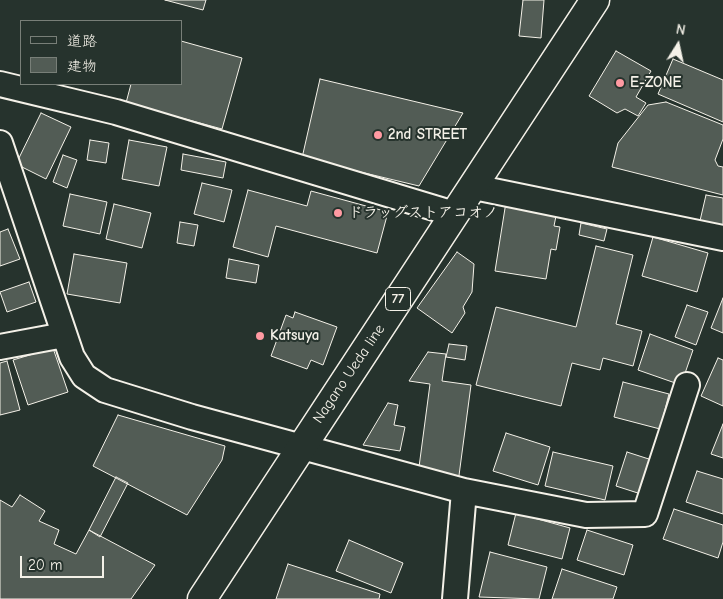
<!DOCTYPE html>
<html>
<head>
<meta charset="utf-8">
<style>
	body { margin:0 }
	#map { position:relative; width:723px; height:599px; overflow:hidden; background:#26332d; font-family:"Comic Neue","Klee One",sans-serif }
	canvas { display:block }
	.legend { position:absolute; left:20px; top:20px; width:162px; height:65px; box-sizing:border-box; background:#26332d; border:1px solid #787f78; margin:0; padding:6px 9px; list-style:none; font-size:15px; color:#f4f1e8 }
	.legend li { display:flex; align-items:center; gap:10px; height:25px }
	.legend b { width:25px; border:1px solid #787f78 }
	.north { position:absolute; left:653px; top:20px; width:50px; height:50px; -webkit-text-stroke:4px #26332d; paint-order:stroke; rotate:10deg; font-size:14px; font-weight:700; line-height:20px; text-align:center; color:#f4f1e8 }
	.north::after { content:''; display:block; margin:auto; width:18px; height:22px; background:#f4f1e8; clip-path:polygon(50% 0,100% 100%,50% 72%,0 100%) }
	.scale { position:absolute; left:20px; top:556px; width:84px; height:22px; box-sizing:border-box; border:2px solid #f4f1e8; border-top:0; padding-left:6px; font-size:15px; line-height:18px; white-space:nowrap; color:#f4f1e8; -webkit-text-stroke:4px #26332d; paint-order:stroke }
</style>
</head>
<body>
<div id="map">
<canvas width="723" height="599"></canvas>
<ul class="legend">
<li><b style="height:6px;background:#26332d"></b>道路</li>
<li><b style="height:14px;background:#525c55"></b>建物</li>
</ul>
<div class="north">N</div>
<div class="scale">20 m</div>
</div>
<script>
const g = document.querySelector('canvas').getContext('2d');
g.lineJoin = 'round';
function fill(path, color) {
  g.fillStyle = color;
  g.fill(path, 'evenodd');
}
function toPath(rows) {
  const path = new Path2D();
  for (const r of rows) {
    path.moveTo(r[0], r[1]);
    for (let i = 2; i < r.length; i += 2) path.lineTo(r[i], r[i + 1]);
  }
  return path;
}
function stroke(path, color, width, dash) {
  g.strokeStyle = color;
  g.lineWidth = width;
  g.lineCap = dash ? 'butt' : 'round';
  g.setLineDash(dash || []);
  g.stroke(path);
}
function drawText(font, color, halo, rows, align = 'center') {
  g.font = font + ' "Comic Neue","Klee One",sans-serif';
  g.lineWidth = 4;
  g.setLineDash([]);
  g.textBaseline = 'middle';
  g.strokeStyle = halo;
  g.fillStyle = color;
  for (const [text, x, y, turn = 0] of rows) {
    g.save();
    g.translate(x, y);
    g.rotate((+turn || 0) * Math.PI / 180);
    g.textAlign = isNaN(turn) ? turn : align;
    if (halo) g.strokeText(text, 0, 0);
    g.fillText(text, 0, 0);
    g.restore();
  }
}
const building = toPath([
	[165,0,206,0,203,10,165,0],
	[523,0,544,0,541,38,519,36,523,0],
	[181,41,242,58,222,129,126,103,131,84,181,84,181,41],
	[616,51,651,71,636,97,646,103,638,116,625,109,617,113,589,96,616,51],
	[673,59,723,80,723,122,658,94,673,59],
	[320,79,463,113,419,186,302,158,320,79],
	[666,102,723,125,723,139,715,160,718,166,723,167,723,195,612,167,618,143,648,105,666,102],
	[41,113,71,127,46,179,16,164,41,113],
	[90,140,109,143,106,163,87,160,90,140],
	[129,140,167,147,159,186,122,179,129,140],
	[183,154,226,162,223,178,181,170,183,154],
	[63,155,77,160,67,188,53,182,63,155],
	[202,183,232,190,224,222,194,214,202,183],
	[248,190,307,206,311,191,388,212,377,253,276,226,268,257,233,247,248,190],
	[70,194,107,202,100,234,63,226,70,194],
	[706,195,723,198,723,229,699,225,706,195],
	[506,202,557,211,554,226,560,227,556,250,551,249,546,279,495,271,506,202],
	[114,204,151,213,142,248,106,239,114,204],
	[180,222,198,225,194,246,177,243,180,222],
	[581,223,607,229,604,241,579,235,581,223],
	[8,229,20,259,0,266,0,232,8,229],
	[653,237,708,253,697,292,642,276,653,237],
	[596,246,633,255,616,324,642,331,633,366,603,358,600,370,572,363,561,406,476,385,496,307,576,327,596,246],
	[457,252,474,264,472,292,463,307,465,313,452,333,417,308,457,252],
	[74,254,127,263,120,303,67,294,74,254],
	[229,259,259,265,256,283,226,278,229,259],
	[29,282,36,302,7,312,0,292,29,282],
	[723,298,723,333,711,328,723,298],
	[687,305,708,312,696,345,675,337,687,305],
	[295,312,337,327,323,365,311,360,307,369,271,356,286,315,293,318,295,312],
	[650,334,693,350,681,385,638,370,650,334],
	[449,344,467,346,465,360,446,357,449,344],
	[53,348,68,392,28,405,13,360,53,348],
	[428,352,446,354,442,381,471,385,458,483,419,467,430,384,409,381,428,352],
	[718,358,723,360,723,406,701,396,718,358],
	[7,361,20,410,0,415,0,363,7,361],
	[623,382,669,394,660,429,614,417,623,382],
	[388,403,398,405,394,425,405,427,400,451,363,445,388,403],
	[118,415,225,446,222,460,187,515,93,466,118,415],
	[723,424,723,458,711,454,723,424],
	[506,433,550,447,538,485,493,471,506,433],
	[553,452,613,466,605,500,545,486,553,452],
	[627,452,655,461,644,495,616,486,627,452],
	[697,471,723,479,723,514,686,502,697,471],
	[116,477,128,483,100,537,89,530,116,477],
	[20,495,45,511,39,521,59,530,54,544,76,554,89,530,155,565,131,599,0,599,0,500,12,507,20,495],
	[674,509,723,525,723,542,718,558,663,539,674,509],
	[516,513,570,528,562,559,508,545,516,513],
	[587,530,633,545,624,575,577,560,587,530],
	[349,540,403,563,391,593,336,571,349,540],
	[490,552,547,567,539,599,479,597,490,552],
	[288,564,380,594,379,599,276,599,288,564],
	[562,569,617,587,613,599,552,599,562,569]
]);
fill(building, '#525c55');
stroke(building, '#f4f1e8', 1);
const street = toPath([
	[0,84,116,112,454,214],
	[0,143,72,357,84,376,105,390,192,417,464,491,455,599],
	[474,187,723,238],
	[0,347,64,335],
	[464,491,586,515,645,514,687,385]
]);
const primary = toPath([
	[202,599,595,0]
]);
stroke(street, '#f4f1e8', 28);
stroke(primary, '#f4f1e8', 31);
stroke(street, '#26332d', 24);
stroke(primary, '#26332d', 28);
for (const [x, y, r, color] of [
	[620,83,5,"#ff9aa2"],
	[378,135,5,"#ff9aa2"],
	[338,213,5,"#ff9aa2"],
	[260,336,5,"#ff9aa2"]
]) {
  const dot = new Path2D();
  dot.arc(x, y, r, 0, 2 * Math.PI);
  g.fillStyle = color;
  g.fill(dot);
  stroke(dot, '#26332d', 2);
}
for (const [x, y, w] of [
	[398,299,25]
]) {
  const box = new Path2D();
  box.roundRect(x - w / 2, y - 11.5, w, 23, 4);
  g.fillStyle = '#26332d';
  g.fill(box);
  stroke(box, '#f4f1e8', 1);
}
drawText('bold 14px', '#f4f1e8', null, [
	["77",398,299]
]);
drawText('bold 15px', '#f4f1e8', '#26332d', [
	["E-ZONE",630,83],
	["2nd STREET",388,135],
	["ドラッグストアコオノ",348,213],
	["Katsuya",270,336]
], 'left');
drawText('15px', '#f4f1e8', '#26332d', [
	["Nagano Ueda line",349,374,-56]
]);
</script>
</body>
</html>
